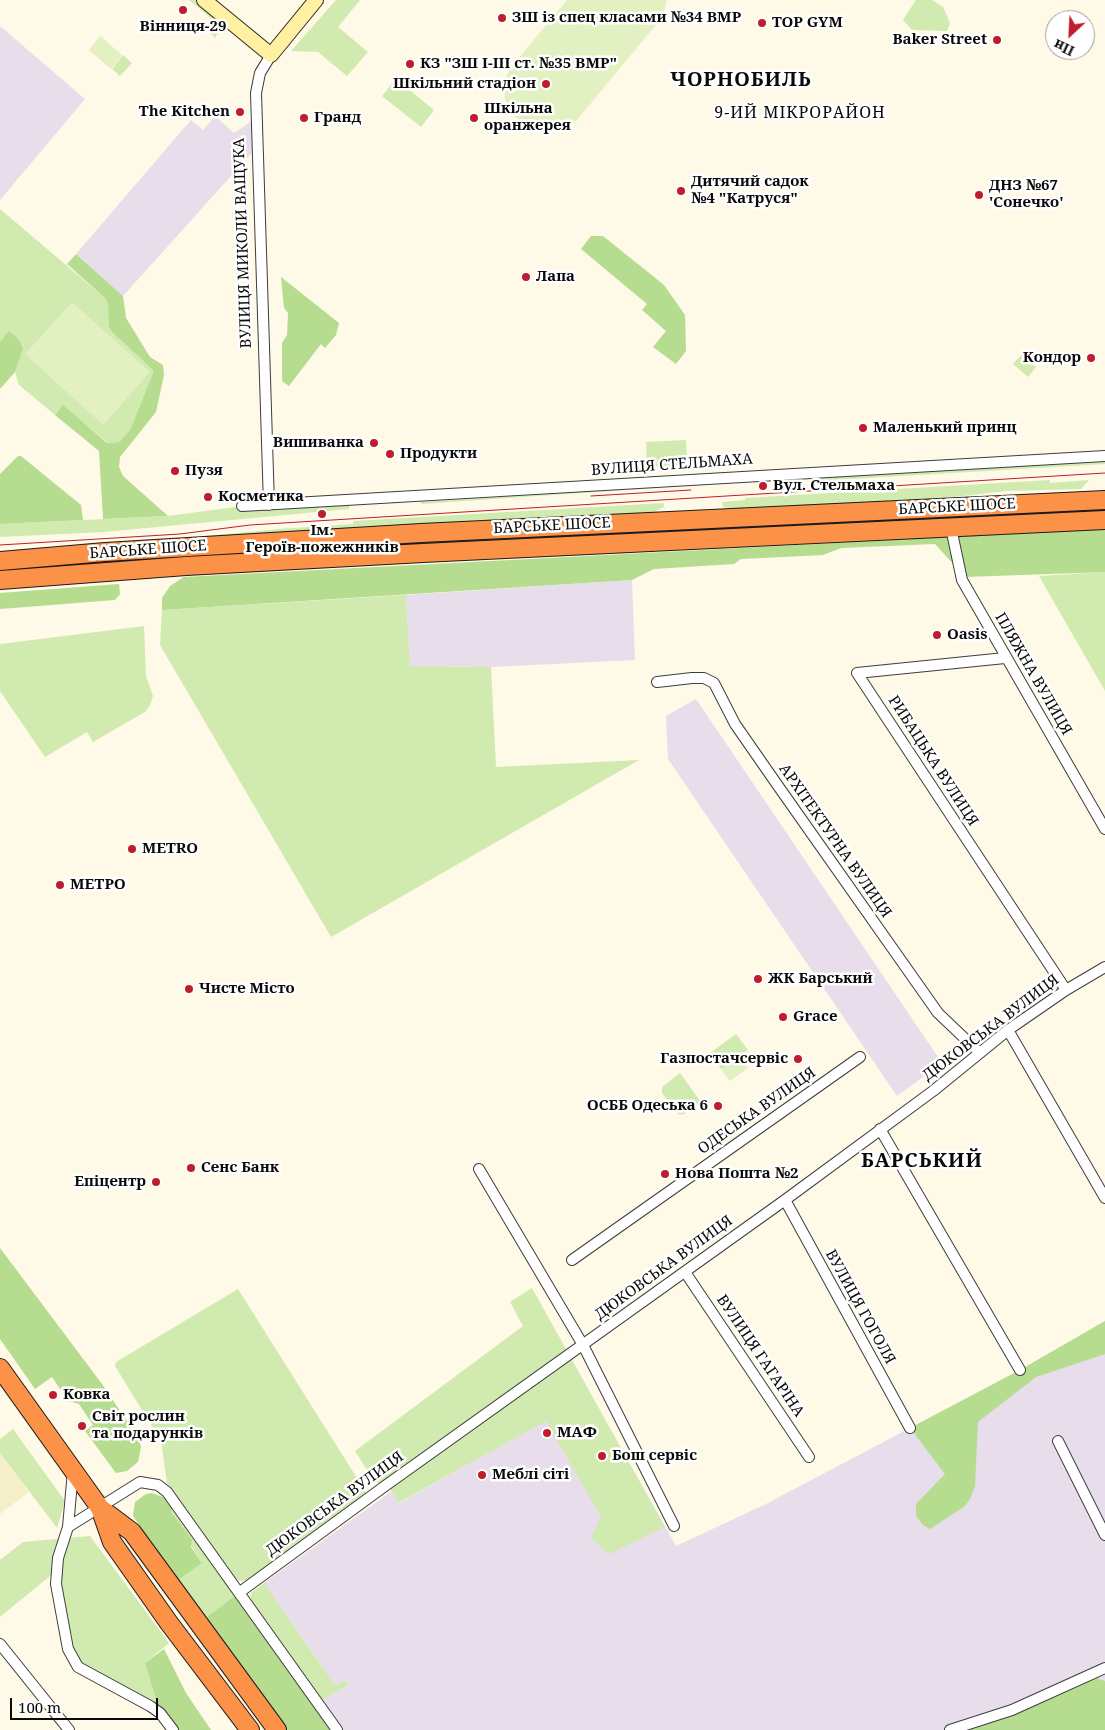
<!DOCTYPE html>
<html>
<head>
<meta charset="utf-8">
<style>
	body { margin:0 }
	#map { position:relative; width:1105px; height:1730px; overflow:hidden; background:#fff9e7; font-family:"Noto Serif",serif }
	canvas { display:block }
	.north { position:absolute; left:1045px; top:10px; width:50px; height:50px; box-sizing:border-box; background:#fff; border:1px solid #9d9d9d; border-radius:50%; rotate:205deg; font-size:14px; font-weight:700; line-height:20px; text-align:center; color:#0a0a0a }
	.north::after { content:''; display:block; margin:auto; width:18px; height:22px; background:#bf1d2c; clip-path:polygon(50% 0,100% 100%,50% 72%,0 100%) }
	.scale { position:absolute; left:10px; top:1698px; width:148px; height:22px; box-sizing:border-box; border:2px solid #0a0a0a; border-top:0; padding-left:6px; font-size:15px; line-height:18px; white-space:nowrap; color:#0a0a0a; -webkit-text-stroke:4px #fff; paint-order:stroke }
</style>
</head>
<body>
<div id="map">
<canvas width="1105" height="1730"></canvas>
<div class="north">Пн</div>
<div class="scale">100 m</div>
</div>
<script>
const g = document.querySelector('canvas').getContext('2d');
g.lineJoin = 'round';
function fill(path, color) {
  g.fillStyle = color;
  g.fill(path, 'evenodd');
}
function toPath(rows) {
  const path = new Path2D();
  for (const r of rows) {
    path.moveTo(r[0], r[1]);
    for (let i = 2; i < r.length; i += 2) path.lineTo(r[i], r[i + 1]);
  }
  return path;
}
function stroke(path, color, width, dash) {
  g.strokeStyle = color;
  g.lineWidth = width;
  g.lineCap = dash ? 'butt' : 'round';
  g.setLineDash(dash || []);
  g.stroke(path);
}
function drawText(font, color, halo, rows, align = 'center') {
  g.font = font + ' "Noto Serif",serif';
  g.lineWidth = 5;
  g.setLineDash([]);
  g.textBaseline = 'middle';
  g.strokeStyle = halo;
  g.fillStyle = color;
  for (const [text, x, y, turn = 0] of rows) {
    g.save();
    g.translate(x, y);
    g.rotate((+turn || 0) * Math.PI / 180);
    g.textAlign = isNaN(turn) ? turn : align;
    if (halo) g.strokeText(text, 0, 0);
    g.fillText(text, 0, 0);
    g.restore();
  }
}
fill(toPath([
	[0,26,85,99,0,200],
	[215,116,234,133,256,118,257,147,123,296,76,254,191,120,203,130],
	[632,580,635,660,491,667,410,666,406,595],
	[696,699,942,1063,897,1096,668,759,666,716],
	[1105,1321,1105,1681,1099,1679,1096,1673,950,1730,337,1730,318,1702,348,1685,346,1680,335,1685,264,1583,392,1491,399,1503,591,1395,676,1546,764,1505,1020,1370]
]), '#e8ddea');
fill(toPath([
	[0,1453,29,1492,0,1514]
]), '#f6efc7');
fill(toPath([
	[189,0,204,0,224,22,215,38,211,34,212,19],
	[336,0,360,0,338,27,368,52,347,76,318,52,291,51],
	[916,0,932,0,943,7,950,23,947,31,912,30,903,20],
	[123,55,132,63,120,76,112,69],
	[396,79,434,110,421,127,382,96],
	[0,209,105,298,108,303,112,332,152,369,153,373,130,430,119,442,108,443,63,406,55,415,19,385,15,372,23,349,9,332,0,342],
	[1021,355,1036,367,1028,377,1013,364],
	[686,440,687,465,647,467,646,442],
	[1105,461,1105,464,816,481,816,478],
	[1050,480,1050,483,1089,480,1081,489,1007,491,901,503,749,511,723,507,722,502,745,500,745,498],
	[669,487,421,504,421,502],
	[349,500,349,509,104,532,0,537,0,524,168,516,242,506],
	[664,503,664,507,650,514,176,539,279,529,353,524,353,521],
	[1105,505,1105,514,706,532,703,531,703,527],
	[672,528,670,534,0,573,0,565,108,557],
	[1105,572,1105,691,1039,576],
	[406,595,410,666,491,667,496,767,639,760,331,937,160,645,162,610],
	[144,626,146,676,153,696,150,705,145,712,93,742,87,732,45,757,0,691,0,644],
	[736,1034,748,1050,721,1069,710,1053],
	[680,1073,701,1102,684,1114,679,1115,662,1093,662,1087],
	[532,1288,665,1527,609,1554,591,1538,601,1517,546,1421,398,1503,392,1491,374,1481,355,1451,523,1326,510,1302],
	[238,1289,367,1494,249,1580,241,1581,234,1578,167,1483,161,1441,115,1366,116,1362],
	[13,1429,65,1501,57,1528,0,1453,0,1439],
	[174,1506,236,1595,204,1619,177,1581,202,1563,171,1512],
	[90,1536,169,1643,145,1663,160,1713,72,1658,56,1571,0,1617,0,1560,23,1542],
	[264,1583,335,1685,346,1680,348,1685,318,1702,250,1606,251,1593]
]), '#d1eab0');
fill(toPath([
	[591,236,603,236,664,285,685,315,686,351,676,364,653,347,666,331,642,310,647,304,581,249],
	[76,254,123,296,126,318,150,357,163,365,164,375,156,412,120,457,119,467,123,476,168,516,103,519,99,451,55,415,63,405,107,443,119,442,130,430,153,373,152,369,112,332,109,327,108,303,105,298,67,264],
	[281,277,339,323,336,335,325,348,321,344,289,386,282,381,282,343,287,335,288,313,284,308],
	[9,331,19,340,23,349,15,372,0,389,0,342],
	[18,456,21,456,81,505,83,520,0,524,0,474],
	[1105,529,1105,572,965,577,935,544,841,548,823,555,741,559,734,564,654,569,632,580,162,610,162,598,170,586,184,577],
	[119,584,120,594,115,600,0,609,0,593],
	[0,1248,102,1384,139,1439,141,1447,138,1462,127,1471,116,1473,85,1431,93,1425,79,1404,68,1401,52,1377,35,1389,0,1339],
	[1105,1321,1105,1354,1036,1377,978,1422,975,1486,971,1497,965,1506,930,1529,923,1525,916,1516,916,1504,945,1474,910,1428,1020,1370],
	[152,1493,168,1499,174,1506,171,1512,192,1540,191,1547,202,1563,177,1581,133,1516,135,1502,146,1494],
	[236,1595,330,1730,285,1730,204,1619],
	[164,1649,186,1693,211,1730,173,1730,160,1713,145,1663],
	[1096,1672,1099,1679,1105,1681,1105,1730,950,1730]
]), '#b5dc8f');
fill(toPath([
	[567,0,667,0,663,13,655,26,577,120,562,130,540,132,526,127,513,115,505,100,504,80,512,66],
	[100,36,122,55,111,69,89,50],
	[72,302,150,372,103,425,25,354],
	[740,1056,748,1068,730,1081,721,1069]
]), '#e3f1c2');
const street = toPath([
	[269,505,256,93,260,73,271,55],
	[242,506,1105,456],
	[951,528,962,580,1105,829],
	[1005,658,857,673,1066,990],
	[657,682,692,678,704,678,714,683,735,724,776,783,938,1013,980,1053],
	[1008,1030,1105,1198],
	[880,1129,1020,1370],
	[479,1169,583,1345,674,1526],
	[785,1200,910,1428],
	[572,1260,860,1057],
	[685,1272,809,1457],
	[1058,1441,1105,1535],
	[73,1471,68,1527,58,1558,56,1584,68,1649,78,1667,150,1706,160,1713,173,1730],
	[68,1527,140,1482,158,1485,167,1492,337,1730],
	[240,1592,385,1486,785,1200,933,1091,1008,1030,1066,990,1105,967],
	[0,1644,69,1730],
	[950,1730,1012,1710,1105,1668]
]);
const secondary = toPath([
	[204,0,271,55,316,0]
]);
const highway = toPath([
	[0,561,105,552,421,533,1105,500],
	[0,580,186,566,423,553,1105,520],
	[0,1368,100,1508,112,1542,169,1623,250,1730],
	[100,1508,132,1532,277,1730]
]);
stroke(street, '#3d3d3d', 12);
stroke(secondary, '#2c2c2c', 16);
stroke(highway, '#1b1b1b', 20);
stroke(street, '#fff', 10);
stroke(secondary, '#fff0a2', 14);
stroke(highway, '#fc9248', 18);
stroke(toPath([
	[591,496,691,490],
	[0,545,180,534,250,525,1105,473]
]), '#bf1d2c', 1);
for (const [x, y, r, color] of [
	[183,10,5,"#bf1d2c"],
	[502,18,5,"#bf1d2c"],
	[762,23,5,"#bf1d2c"],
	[997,40,5,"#bf1d2c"],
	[410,64,5,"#bf1d2c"],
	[546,84,5,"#bf1d2c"],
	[240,112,5,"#bf1d2c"],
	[304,118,5,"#bf1d2c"],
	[474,118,5,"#bf1d2c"],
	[681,191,5,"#bf1d2c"],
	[979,195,5,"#bf1d2c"],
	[526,277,5,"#bf1d2c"],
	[1091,358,5,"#bf1d2c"],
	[863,428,5,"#bf1d2c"],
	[374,443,5,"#bf1d2c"],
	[390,454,5,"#bf1d2c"],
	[175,471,5,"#bf1d2c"],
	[763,486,5,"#bf1d2c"],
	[208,497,5,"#bf1d2c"],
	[322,514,5,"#bf1d2c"],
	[937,635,5,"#bf1d2c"],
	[132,849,5,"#bf1d2c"],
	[60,885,5,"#bf1d2c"],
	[758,979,5,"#bf1d2c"],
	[189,989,5,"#bf1d2c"],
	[783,1017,5,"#bf1d2c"],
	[798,1059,5,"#bf1d2c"],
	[718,1106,5,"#bf1d2c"],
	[191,1168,5,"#bf1d2c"],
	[665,1174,5,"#bf1d2c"],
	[156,1182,5,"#bf1d2c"],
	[53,1395,5,"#bf1d2c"],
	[82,1426,5,"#bf1d2c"],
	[547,1433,5,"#bf1d2c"],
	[602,1456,5,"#bf1d2c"],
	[482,1475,5,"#bf1d2c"]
]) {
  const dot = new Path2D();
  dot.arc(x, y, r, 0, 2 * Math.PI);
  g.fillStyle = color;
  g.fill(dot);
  stroke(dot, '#fff', 2);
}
drawText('bold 15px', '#0a0a0a', '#fff', [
	["ЗШ із спец класами №34 ВМР",512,18],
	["TOP GYM",772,23],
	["Вінниця-29",183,27,"center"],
	["Baker Street",987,40,"right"],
	["КЗ \"ЗШ І-ІІІ ст. №35 ВМР\"",420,64],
	["Шкільний стадіон",536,84,"right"],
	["Шкільна",484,109],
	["оранжерея",484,126],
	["The Kitchen",230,112,"right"],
	["Гранд",314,118],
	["Дитячий садок",691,182],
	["№4 \"Катруся\"",691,199],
	["ДНЗ №67",989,186],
	["'Сонечко'",989,203],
	["Лапа",536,277],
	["Кондор",1081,358,"right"],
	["Маленький принц",873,428],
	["Вишиванка",364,443,"right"],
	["Продукти",400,454],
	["Пузя",185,471],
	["Вул. Стельмаха",773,486],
	["Косметика",218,497],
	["Ім.",322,531,"center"],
	["Героїв-пожежників",322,548,"center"],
	["Oasis",947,635],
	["METRO",142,849],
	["МЕТРО",70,885],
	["ЖК Барський",768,979],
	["Чисте Місто",199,989],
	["Grace",793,1017],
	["Газпостачсервіс",788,1059,"right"],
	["ОСББ Одеська 6",708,1106,"right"],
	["Сенс Банк",201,1168],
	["Нова Пошта №2",675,1174],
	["Епіцентр",146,1182,"right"],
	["Ковка",63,1395],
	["Світ рослин",92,1417],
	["та подарунків",92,1434],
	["МАФ",557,1433],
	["Бош сервіс",612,1456],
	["Меблі сіті",492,1475]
], 'left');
drawText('15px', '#0a0a0a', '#fff', [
	["ВУЛИЦЯ МИКОЛИ ВАЩУКА",243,243,-92],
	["ВУЛИЦЯ СТЕЛЬМАХА",672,465,-4],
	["БАРСЬКЕ ШОСЕ",957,507,-3],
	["БАРСЬКЕ ШОСЕ",552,526,-3],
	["БАРСЬКЕ ШОСЕ",148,550,-4],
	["ПЛЯЖНА ВУЛИЦЯ",1033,674,60],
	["РИБАЦЬКА ВУЛИЦЯ",933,761,57],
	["АРХІТЕКТУРНА ВУЛИЦЯ",835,841,55],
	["ДЮКОВСЬКА ВУЛИЦЯ",991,1028,-37],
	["ОДЕСЬКА ВУЛИЦЯ",757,1111,-35],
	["ДЮКОВСЬКА ВУЛИЦЯ",664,1268,-36],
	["ВУЛИЦЯ ГОГОЛЯ",860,1307,61],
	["ВУЛИЦЯ ГАГАРІНА",760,1356,56],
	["ДЮКОВСЬКА ВУЛИЦЯ",335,1504,-36]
]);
g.letterSpacing = '1px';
drawText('16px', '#0a0a0a', '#fff', [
	["9-ИЙ МІКРОРАЙОН",800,113]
]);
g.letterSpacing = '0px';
g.letterSpacing = '1px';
drawText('bold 20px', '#0a0a0a', '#fff', [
	["ЧОРНОБИЛЬ",741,80],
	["БАРСЬКИЙ",922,1161]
]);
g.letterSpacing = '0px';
</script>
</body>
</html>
